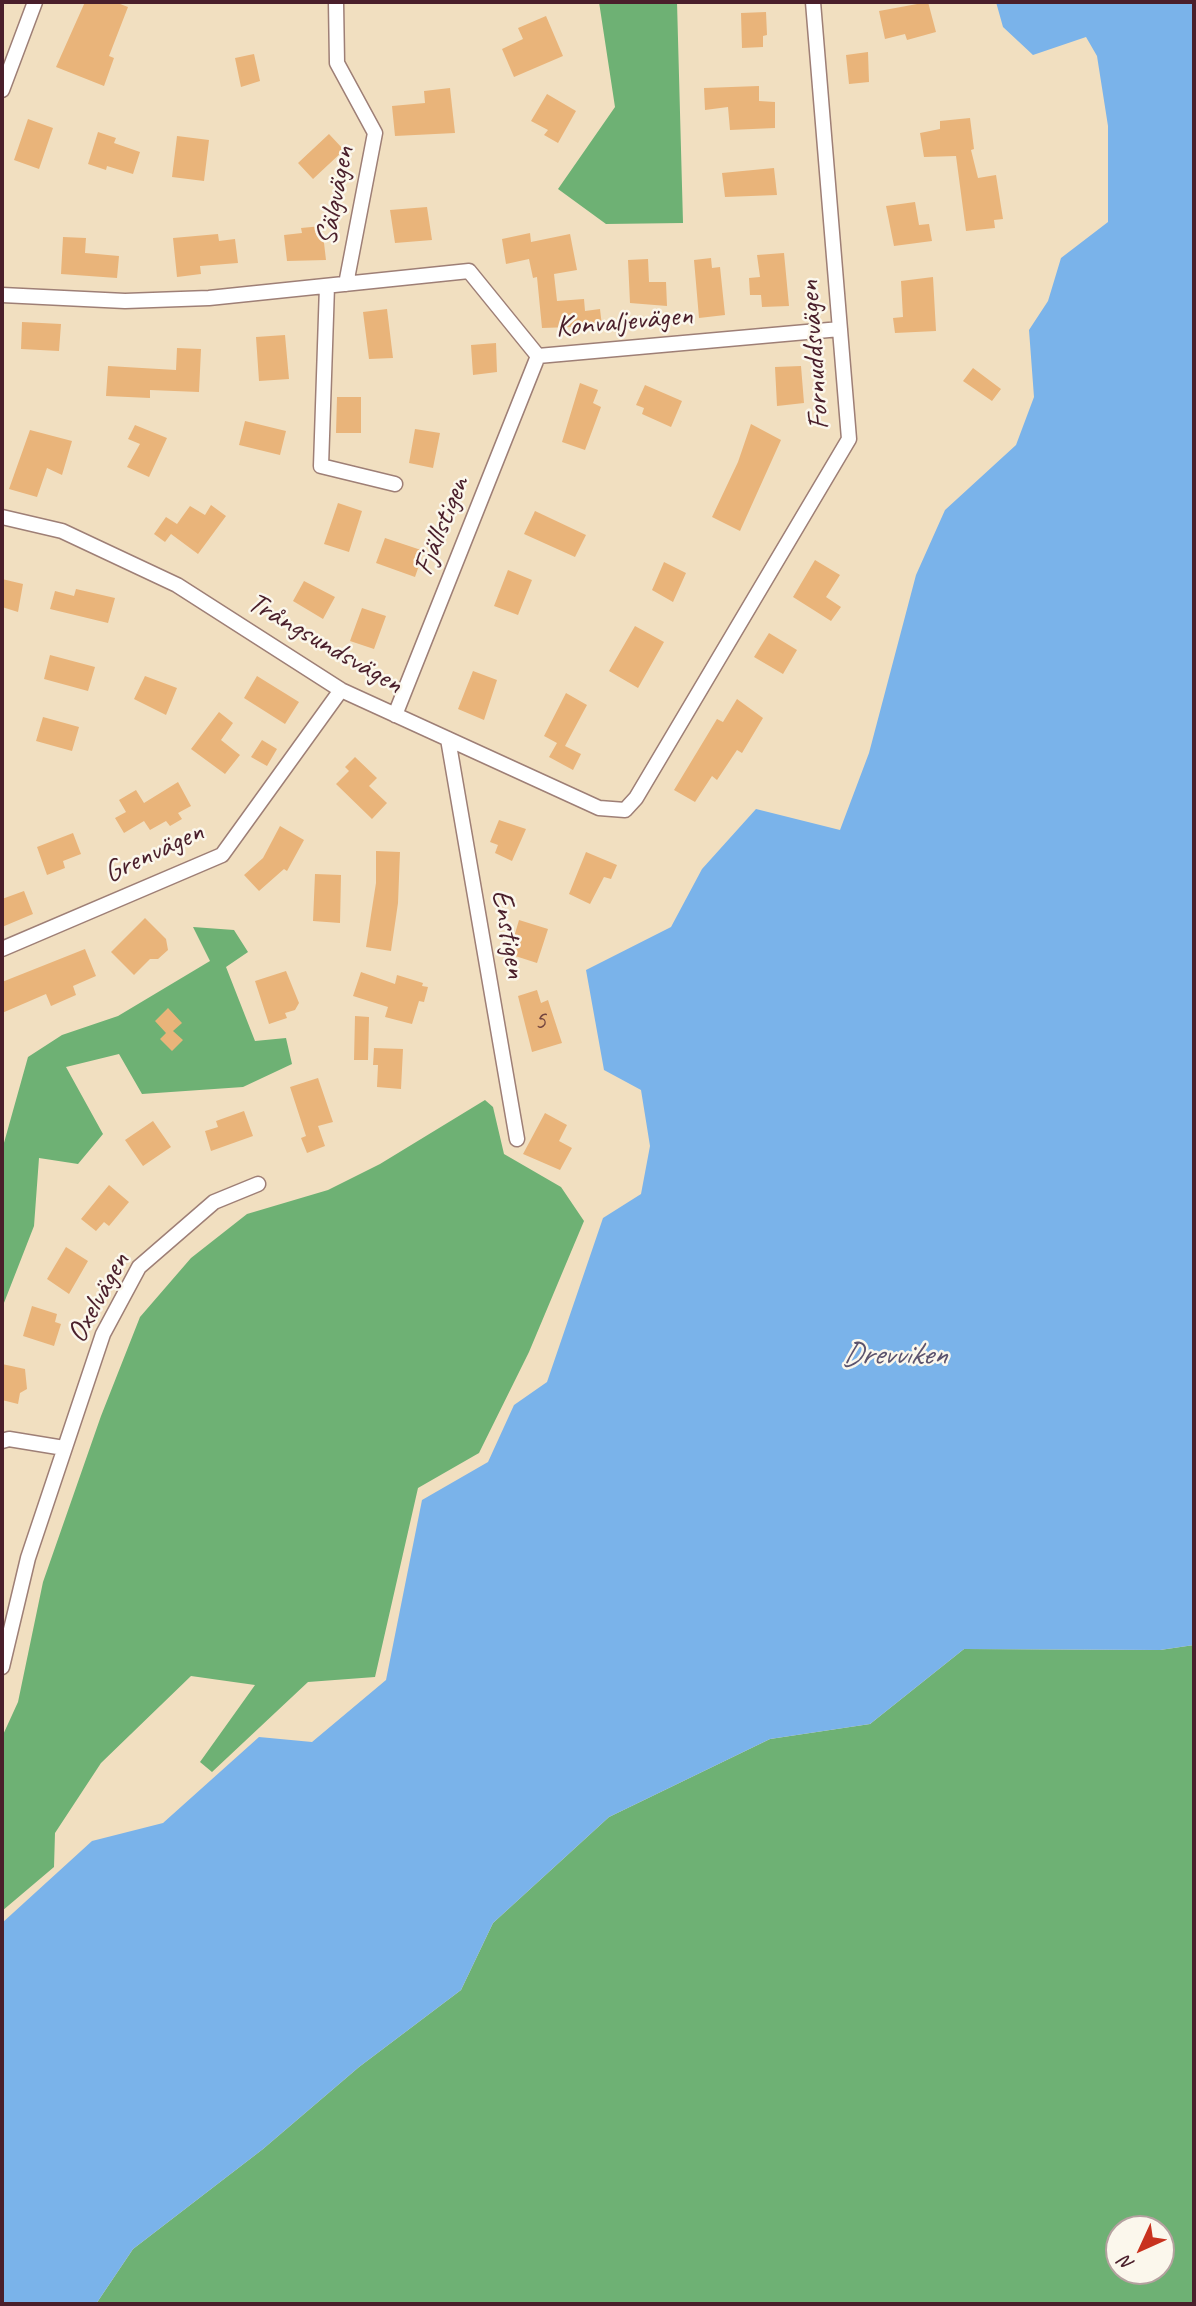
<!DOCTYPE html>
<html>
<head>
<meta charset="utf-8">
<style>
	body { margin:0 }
	#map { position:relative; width:1196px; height:2306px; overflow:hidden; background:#f1dfc0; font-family:Caveat,sans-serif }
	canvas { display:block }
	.frame { position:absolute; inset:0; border:4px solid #4a1f2b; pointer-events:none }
	.north { position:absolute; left:1105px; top:2215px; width:70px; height:70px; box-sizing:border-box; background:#fbf7ec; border:2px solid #b4a19f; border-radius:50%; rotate:225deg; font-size:19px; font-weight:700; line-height:28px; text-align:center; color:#4a1f2b }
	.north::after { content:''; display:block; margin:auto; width:24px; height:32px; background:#c8321e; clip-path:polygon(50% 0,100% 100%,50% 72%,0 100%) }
</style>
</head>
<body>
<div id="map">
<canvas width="1196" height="2306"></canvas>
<div class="frame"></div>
<div class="north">N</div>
</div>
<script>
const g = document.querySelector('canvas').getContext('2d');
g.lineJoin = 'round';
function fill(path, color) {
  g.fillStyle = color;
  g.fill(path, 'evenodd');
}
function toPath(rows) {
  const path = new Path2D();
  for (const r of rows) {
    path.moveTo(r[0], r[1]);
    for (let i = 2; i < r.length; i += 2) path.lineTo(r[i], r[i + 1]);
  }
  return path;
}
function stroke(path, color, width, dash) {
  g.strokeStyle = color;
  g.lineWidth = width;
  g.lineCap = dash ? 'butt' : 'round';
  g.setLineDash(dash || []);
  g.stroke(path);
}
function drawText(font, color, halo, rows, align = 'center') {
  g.font = font + ' Caveat,sans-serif';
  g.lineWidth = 5;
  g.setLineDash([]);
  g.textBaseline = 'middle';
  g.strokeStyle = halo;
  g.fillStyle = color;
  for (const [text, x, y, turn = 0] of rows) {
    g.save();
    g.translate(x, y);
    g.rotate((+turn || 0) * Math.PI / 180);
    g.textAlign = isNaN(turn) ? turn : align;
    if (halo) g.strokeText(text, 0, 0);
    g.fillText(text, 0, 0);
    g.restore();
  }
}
fill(toPath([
	[599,2,677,2,683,223,606,224,558,189,615,107],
	[193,927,234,930,248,952,226,967,255,1041,286,1038,292,1064,243,1087,142,1094,119,1054,66,1067,103,1134,78,1164,39,1158,34,1226,2,1308,2,1150,28,1057,62,1035,118,1016,210,961],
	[485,1100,493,1107,504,1154,561,1187,584,1221,529,1352,479,1453,418,1488,375,1677,308,1682,212,1772,200,1762,255,1685,191,1676,101,1763,55,1833,54,1867,2,1911,2,1737,18,1702,43,1582,101,1416,140,1317,191,1258,247,1214,328,1190,380,1164],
	[1194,1645,1194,2304,96,2304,133,2249,263,2149,359,2067,461,1990,493,1923,609,1817,770,1739,870,1724,964,1649,1160,1650],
	[1119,2229,1161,2229,1161,2271,1119,2271]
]), '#6eb174');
fill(toPath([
	[996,2,1194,2,1194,1645,1160,1650,964,1649,870,1724,770,1739,609,1817,493,1923,461,1990,359,2067,263,2149,133,2249,96,2304,2,2304,2,1923,92,1841,163,1823,259,1737,312,1742,386,1680,422,1500,488,1462,514,1405,547,1382,603,1218,641,1194,650,1146,641,1090,604,1070,586,970,671,927,702,869,756,809,840,830,869,753,916,575,945,510,1016,445,1034,397,1029,330,1048,301,1061,258,1108,222,1108,126,1097,56,1086,37,1033,55,1003,27]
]), '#7ab3ea');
fill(toPath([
	[85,2,115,2,128,7,109,56,114,58,104,86,56,67],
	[928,2,936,32,907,40,905,34,885,39,879,11],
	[766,12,767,35,763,36,763,47,742,48,741,13],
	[546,16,563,56,514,77,502,49,523,39,518,28],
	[868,52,869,82,849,84,846,55],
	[254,54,260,81,241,87,235,58],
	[759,86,759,101,775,102,775,128,730,130,728,107,705,110,704,88],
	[450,88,455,133,395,136,392,106,425,103,424,91],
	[547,94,576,111,558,143,544,135,548,130,531,121],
	[970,118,974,149,971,150,978,178,996,175,1003,219,994,220,995,228,966,231,956,156,924,157,920,133,940,129,940,121],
	[28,119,53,128,39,169,14,160],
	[98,132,116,138,114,143,140,152,133,174,107,166,106,170,88,164],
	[329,134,344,150,313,179,298,163],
	[177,136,209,140,204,181,172,177],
	[774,168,777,195,725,197,722,173],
	[915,202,919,225,929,224,932,241,894,246,886,206],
	[427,207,432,240,395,243,390,210],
	[322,226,326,260,287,261,284,235,302,233,301,228],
	[530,233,531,242,570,234,577,270,554,274,557,301,584,299,585,311,600,309,602,326,542,328,537,277,533,278,529,259,506,264,502,239],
	[218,234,219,241,235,239,238,263,200,266,201,274,177,277,173,238],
	[63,237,86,238,85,253,119,256,117,278,61,274],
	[784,253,789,306,762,307,761,295,750,295,749,278,760,277,757,255],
	[711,258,712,268,720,267,725,315,699,318,694,260],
	[648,259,649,282,666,282,667,306,630,303,628,260],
	[933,277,936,331,895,333,893,318,903,317,901,281],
	[387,309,393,358,369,359,363,312],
	[22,322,61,324,59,351,21,349],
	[285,335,289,379,259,381,256,337],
	[496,343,497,372,473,375,471,345],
	[177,348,201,349,199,392,150,390,150,398,106,396,108,366,176,370],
	[801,366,804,403,777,406,775,367],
	[973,368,1001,389,992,401,963,381],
	[580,383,598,390,593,403,601,407,585,450,562,442],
	[645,385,682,401,671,427,642,414,644,408,636,405],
	[337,397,361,397,361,433,336,433],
	[245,421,286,431,280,455,239,445],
	[751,424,781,440,740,531,712,517,738,462],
	[135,425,167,438,149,477,127,467,140,444,128,439],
	[415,429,440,433,433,468,409,463],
	[30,430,72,441,62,475,47,468,37,497,9,489],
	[338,503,362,511,349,552,324,544],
	[211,505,226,516,198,554,171,534,165,542,154,534,166,517,177,524,190,506,205,515],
	[535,511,586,535,575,557,524,534],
	[385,538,424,551,415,577,376,563],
	[815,560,840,575,826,597,841,607,831,621,793,597],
	[664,562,686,573,673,602,652,590],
	[508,570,532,580,518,615,494,606],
	[2,579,23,584,18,612,2,607],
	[304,581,335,597,323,619,293,601],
	[76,589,115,598,108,623,50,609,55,591,74,596],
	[362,608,386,616,374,649,350,641],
	[635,626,664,642,638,688,609,671],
	[769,633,797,650,783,674,754,657],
	[50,655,95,667,88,691,44,679],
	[473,671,497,680,484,720,458,709],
	[145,676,177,688,166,715,134,699],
	[257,676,299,702,285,724,244,698],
	[566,693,587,705,565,746,581,754,573,770,549,757,557,743,544,736],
	[737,699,763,718,742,753,737,750,717,780,712,776,695,802,674,790,717,719,723,722],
	[219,712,233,723,221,740,240,755,225,774,191,749],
	[43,717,79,727,72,751,36,741],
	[262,740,277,749,267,766,251,757],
	[355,757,377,778,369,786,387,803,372,819,336,784,349,771,345,767],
	[178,782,191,806,178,813,182,819,170,826,166,821,150,830,144,821,124,833,115,818,126,812,119,800,136,790,144,803],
	[499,820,526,829,512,861,495,853,498,845,490,842],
	[280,826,304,840,287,871,284,869,259,891,244,875,263,858],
	[73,833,81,854,63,861,65,868,47,875,37,847],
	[376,851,400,852,398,903,391,951,366,947,376,883],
	[586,852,617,865,611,879,604,877,590,904,569,894],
	[315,874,341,875,340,923,313,921],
	[24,891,33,914,2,927,2,899],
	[145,918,166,939,168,950,158,959,150,959,134,975,111,952],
	[519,920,548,929,537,963,509,954],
	[85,949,96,976,73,986,76,995,51,1006,46,994,2,1013,2,982],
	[286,971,299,1003,295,1010,285,1013,287,1018,269,1024,255,981],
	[361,972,395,984,397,975,423,983,422,986,428,987,424,1002,419,1001,412,1024,385,1017,388,1007,353,996],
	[537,990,541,1003,548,1000,562,1043,532,1052,518,996],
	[168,1008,182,1023,173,1031,183,1040,172,1051,160,1039,166,1033,155,1021],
	[355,1016,369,1017,368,1060,354,1060],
	[374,1048,403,1049,401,1089,377,1087,378,1065,373,1065],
	[318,1078,333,1122,318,1126,325,1146,307,1153,301,1138,306,1136,290,1087],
	[244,1111,253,1136,211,1151,205,1131,218,1127,216,1121],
	[545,1113,567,1125,559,1141,572,1148,560,1170,523,1154],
	[153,1121,171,1147,143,1166,125,1140],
	[109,1185,129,1202,109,1226,104,1222,96,1231,81,1219],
	[66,1247,88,1261,69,1294,47,1279],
	[32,1306,57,1314,55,1322,61,1324,54,1346,23,1336],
	[2,1364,25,1369,27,1389,20,1393,18,1404,2,1400]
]), '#e9b47a');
const minor = toPath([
	[336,2,337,63,375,133,346,284],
	[2,90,35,2],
	[327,286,321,466,395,484],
	[2,295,125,301,209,298,469,271,538,356,840,329],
	[2,517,62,531,177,585,341,690,599,808,625,810,636,798,849,439,813,2],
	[395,715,538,356],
	[448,739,517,1139],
	[2,949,222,855,341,690],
	[2,1441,9,1439,64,1448],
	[2,1667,28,1558,103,1334,139,1267,214,1202,258,1184]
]);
stroke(minor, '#9e7f76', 17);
stroke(minor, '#fff', 14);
drawText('26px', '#72443f', null, [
	["5",540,1021]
]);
drawText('30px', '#4a1f2b', '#fbf7ec', [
	["Sälgvägen",336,196,-79],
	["Konvaljevägen",624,322,-5],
	["Fornuddsvägen",815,355,-94],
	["Fjällstigen",442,526,-68],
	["Trångsundsvägen",325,644,30],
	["Grenvägen",154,853,-25],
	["Enstigen",508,934,80],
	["Oxelvägen",99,1298,-61]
]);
drawText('italic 32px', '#5b536e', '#fbf7ec', [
	["Drevviken",894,1356]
]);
</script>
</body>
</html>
